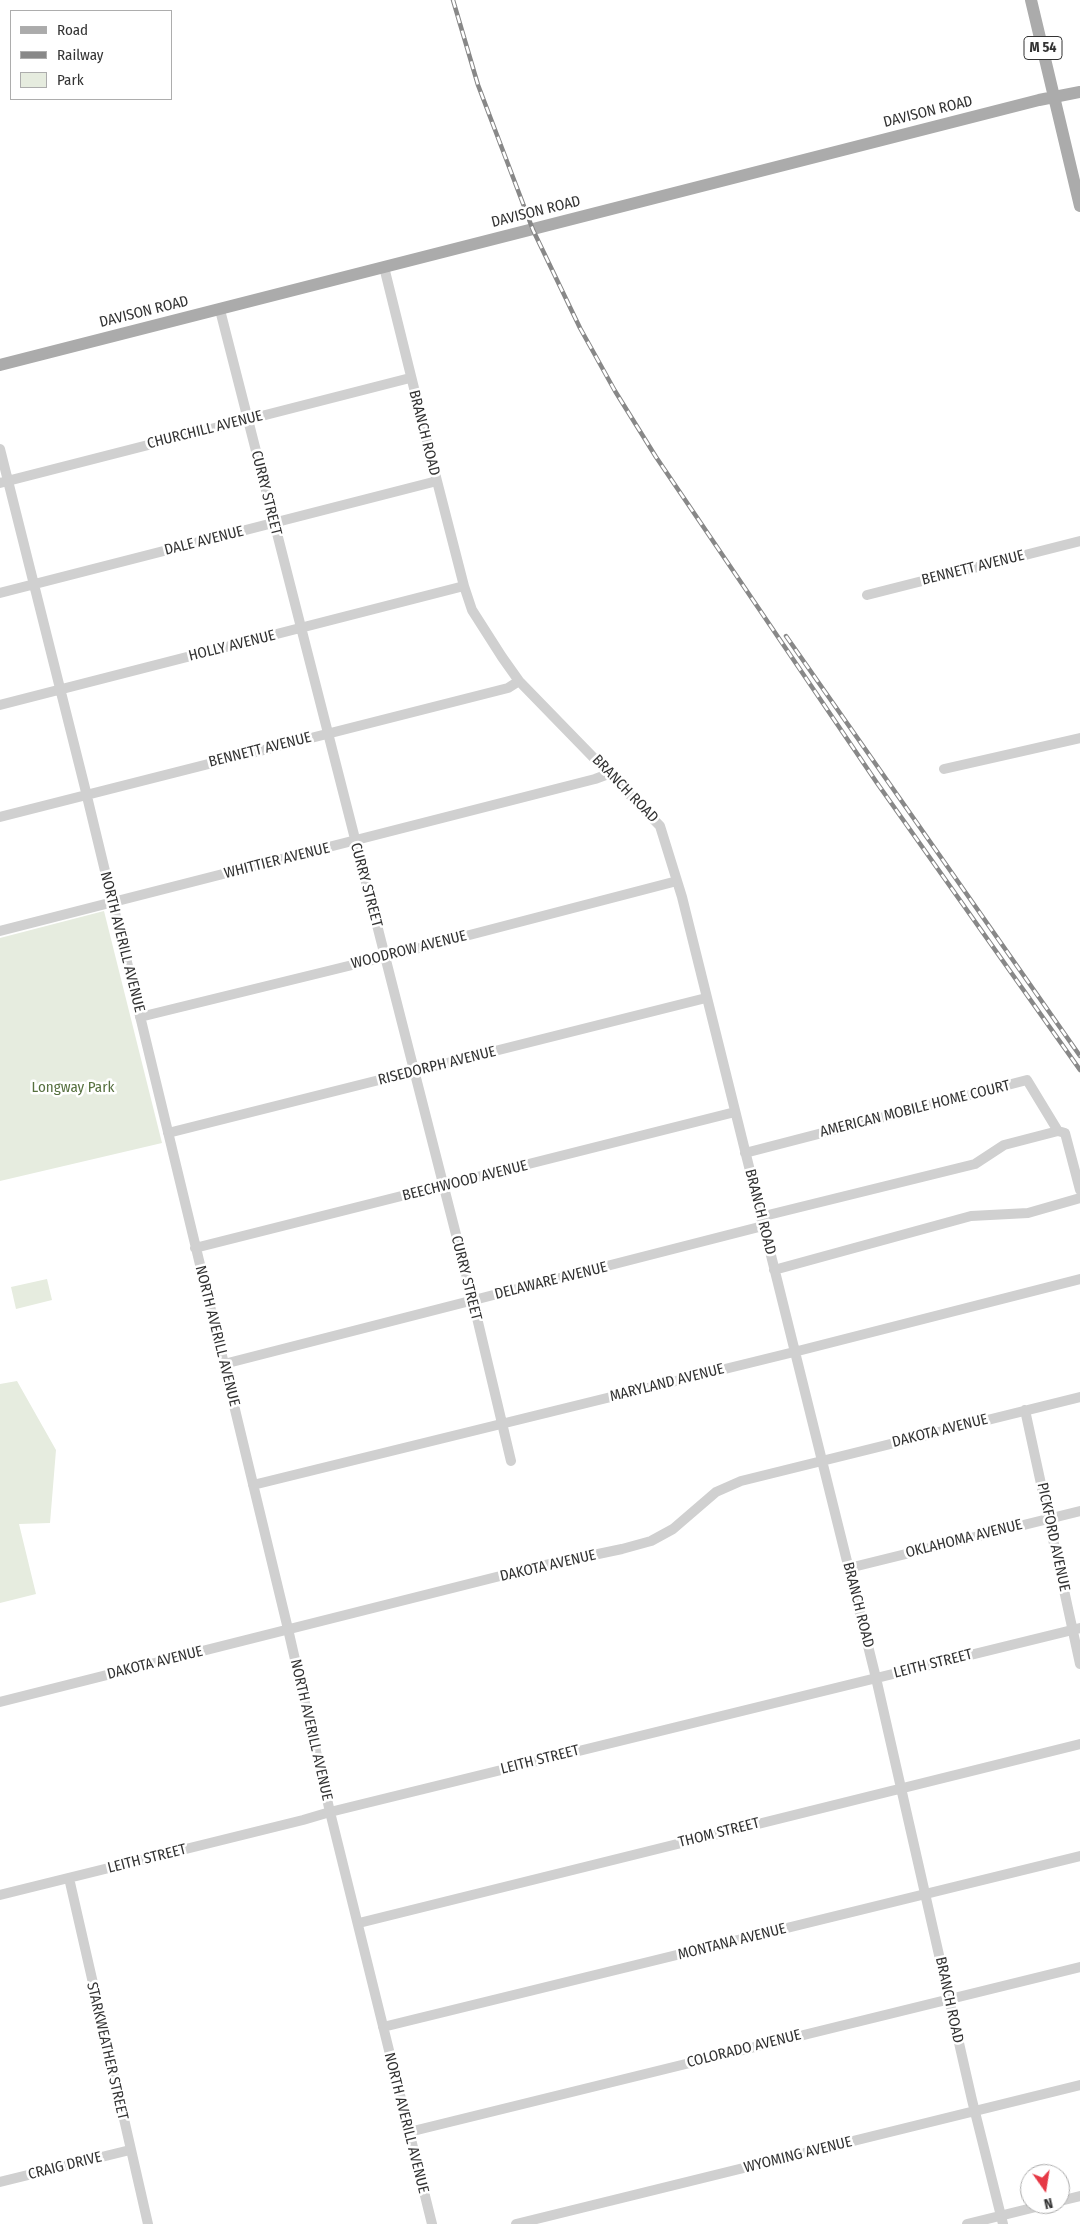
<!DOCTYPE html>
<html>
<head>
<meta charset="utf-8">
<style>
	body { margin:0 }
	#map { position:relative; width:1080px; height:2224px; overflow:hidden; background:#fff; font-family:"Fira Sans Condensed",sans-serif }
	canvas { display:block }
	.legend { position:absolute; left:10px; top:10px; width:162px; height:90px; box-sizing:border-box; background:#fff; border:1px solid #adadad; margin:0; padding:6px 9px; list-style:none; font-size:15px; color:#333 }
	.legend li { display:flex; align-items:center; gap:10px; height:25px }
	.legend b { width:25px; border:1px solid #adadad }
	.north { position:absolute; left:1020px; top:2164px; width:50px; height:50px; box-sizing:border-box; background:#fff; border:1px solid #adadad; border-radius:50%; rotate:167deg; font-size:14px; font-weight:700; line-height:20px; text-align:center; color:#333 }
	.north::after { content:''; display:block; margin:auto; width:18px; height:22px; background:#e63946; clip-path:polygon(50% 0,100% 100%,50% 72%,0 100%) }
</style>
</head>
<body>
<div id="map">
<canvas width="1080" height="2224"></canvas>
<ul class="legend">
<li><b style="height:6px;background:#ababab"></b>Road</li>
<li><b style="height:6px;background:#888"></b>Railway</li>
<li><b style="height:14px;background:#e6ecdf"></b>Park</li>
</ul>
<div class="north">N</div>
</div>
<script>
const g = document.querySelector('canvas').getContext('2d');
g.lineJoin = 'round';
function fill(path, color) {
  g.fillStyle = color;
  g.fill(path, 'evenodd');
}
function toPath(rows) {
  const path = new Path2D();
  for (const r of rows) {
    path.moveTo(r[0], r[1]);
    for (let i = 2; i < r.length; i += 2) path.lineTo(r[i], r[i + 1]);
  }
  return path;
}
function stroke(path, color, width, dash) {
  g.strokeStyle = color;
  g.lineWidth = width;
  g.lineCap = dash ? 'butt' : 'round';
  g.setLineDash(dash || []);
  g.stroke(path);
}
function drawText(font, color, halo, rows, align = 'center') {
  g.font = font + ' "Fira Sans Condensed",sans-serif';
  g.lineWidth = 5;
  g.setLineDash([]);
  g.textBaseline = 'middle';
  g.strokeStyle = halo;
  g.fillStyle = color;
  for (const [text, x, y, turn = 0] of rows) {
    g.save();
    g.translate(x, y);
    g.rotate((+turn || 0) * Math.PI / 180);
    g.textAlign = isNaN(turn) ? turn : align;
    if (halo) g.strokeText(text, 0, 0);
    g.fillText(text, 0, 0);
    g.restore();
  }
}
fill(toPath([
	[104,911,162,1143,0,1181,0,938],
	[47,1279,52,1300,16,1309,11,1287],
	[17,1381,56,1450,50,1523,19,1524,36,1594,0,1603,0,1384]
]), '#e6ecdf');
stroke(toPath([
	[384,267,437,481,464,586,472,610,502,657,519,681,660,826,682,897,876,1678,972,2100,1003,2224],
	[220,310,473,1301,511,1461],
	[0,449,84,784,288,1629,330,1812,432,2224],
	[0,483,410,378],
	[0,593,437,481],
	[867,595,1080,541],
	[0,705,464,586],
	[944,769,1080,738],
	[0,817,508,688,519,681],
	[0,931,595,779,611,773],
	[140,1017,385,957,677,881],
	[168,1133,706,998],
	[745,1153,1027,1080,1058,1131],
	[760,1217,975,1164,1004,1145,1058,1131,1065,1133,1080,1190],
	[195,1248,735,1112],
	[774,1270,971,1216,1028,1213,1080,1198],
	[224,1364,763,1226],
	[1025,1410,1080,1664],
	[253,1485,794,1352,1080,1279],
	[849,1568,1080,1511],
	[0,1702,536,1567,622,1549,651,1541,673,1529,716,1492,741,1481,1080,1397],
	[69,1878,148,2224],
	[0,1895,303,1820,330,1812,1080,1628],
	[359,1923,1080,1744],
	[383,2027,1080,1856],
	[409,2132,1080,1967],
	[0,2182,130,2150],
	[1060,2201,1080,2196],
	[516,2224,1080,2085],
	[967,2224,1048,2204]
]), '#d0d0d0', 10);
stroke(toPath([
	[1031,0,1080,206],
	[0,365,1039,100,1080,92]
]), '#ababab', 12);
const rail = toPath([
	[453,0,478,85,533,230,580,328,615,391,656,457,877,783,1080,1070],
	[786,636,1080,1056]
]);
stroke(rail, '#888', 4.5);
stroke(rail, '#fff', 2.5, [8]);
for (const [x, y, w] of [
	[1043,48,38]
]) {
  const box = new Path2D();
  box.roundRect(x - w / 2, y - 11.5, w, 23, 4);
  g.fillStyle = '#fff';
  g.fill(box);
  stroke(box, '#333', 1);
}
drawText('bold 14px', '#333', null, [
	["M 54",1043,48]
]);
drawText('15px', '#333', '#fff', [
	["DAVISON ROAD",928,112,-14],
	["DAVISON ROAD",536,212,-14],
	["DAVISON ROAD",144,312,-14],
	["CHURCHILL AVENUE",205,430,-14],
	["BRANCH ROAD",424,433,76],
	["CURRY STREET",266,493,76],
	["DALE AVENUE",204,541,-14],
	["BENNETT AVENUE",973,568,-14],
	["HOLLY AVENUE",232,646,-14],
	["BENNETT AVENUE",260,750,-14],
	["BRANCH ROAD",625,789,46],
	["WHITTIER AVENUE",277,861,-14],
	["CURRY STREET",366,885,75],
	["NORTH AVERILL AVENUE",122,942,76],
	["WOODROW AVENUE",409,950,-14],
	["RISEDORPH AVENUE",437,1066,-14],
	["AMERICAN MOBILE HOME COURT",915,1109,-14],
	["BEECHWOOD AVENUE",465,1181,-14],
	["BRANCH ROAD",760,1212,76],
	["CURRY STREET",466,1278,76],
	["DELAWARE AVENUE",551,1281,-14],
	["NORTH AVERILL AVENUE",217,1336,76],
	["MARYLAND AVENUE",667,1383,-14],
	["DAKOTA AVENUE",940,1431,-14],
	["PICKFORD AVENUE",1053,1537,78],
	["OKLAHOMA AVENUE",964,1539,-14],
	["DAKOTA AVENUE",548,1566,-13],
	["BRANCH ROAD",858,1605,76],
	["DAKOTA AVENUE",155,1663,-14],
	["LEITH STREET",933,1664,-14],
	["NORTH AVERILL AVENUE",311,1730,77],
	["LEITH STREET",540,1760,-14],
	["THOM STREET",719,1833,-14],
	["LEITH STREET",147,1859,-14],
	["MONTANA AVENUE",732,1942,-14],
	["BRANCH ROAD",949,2000,78],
	["COLORADO AVENUE",744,2049,-14],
	["STARKWEATHER STREET",107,2051,77],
	["NORTH AVERILL AVENUE",406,2123,76],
	["WYOMING AVENUE",798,2155,-14],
	["CRAIG DRIVE",65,2166,-14]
]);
drawText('15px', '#56703f', '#fff', [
	["Longway Park",73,1088]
]);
</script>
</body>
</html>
